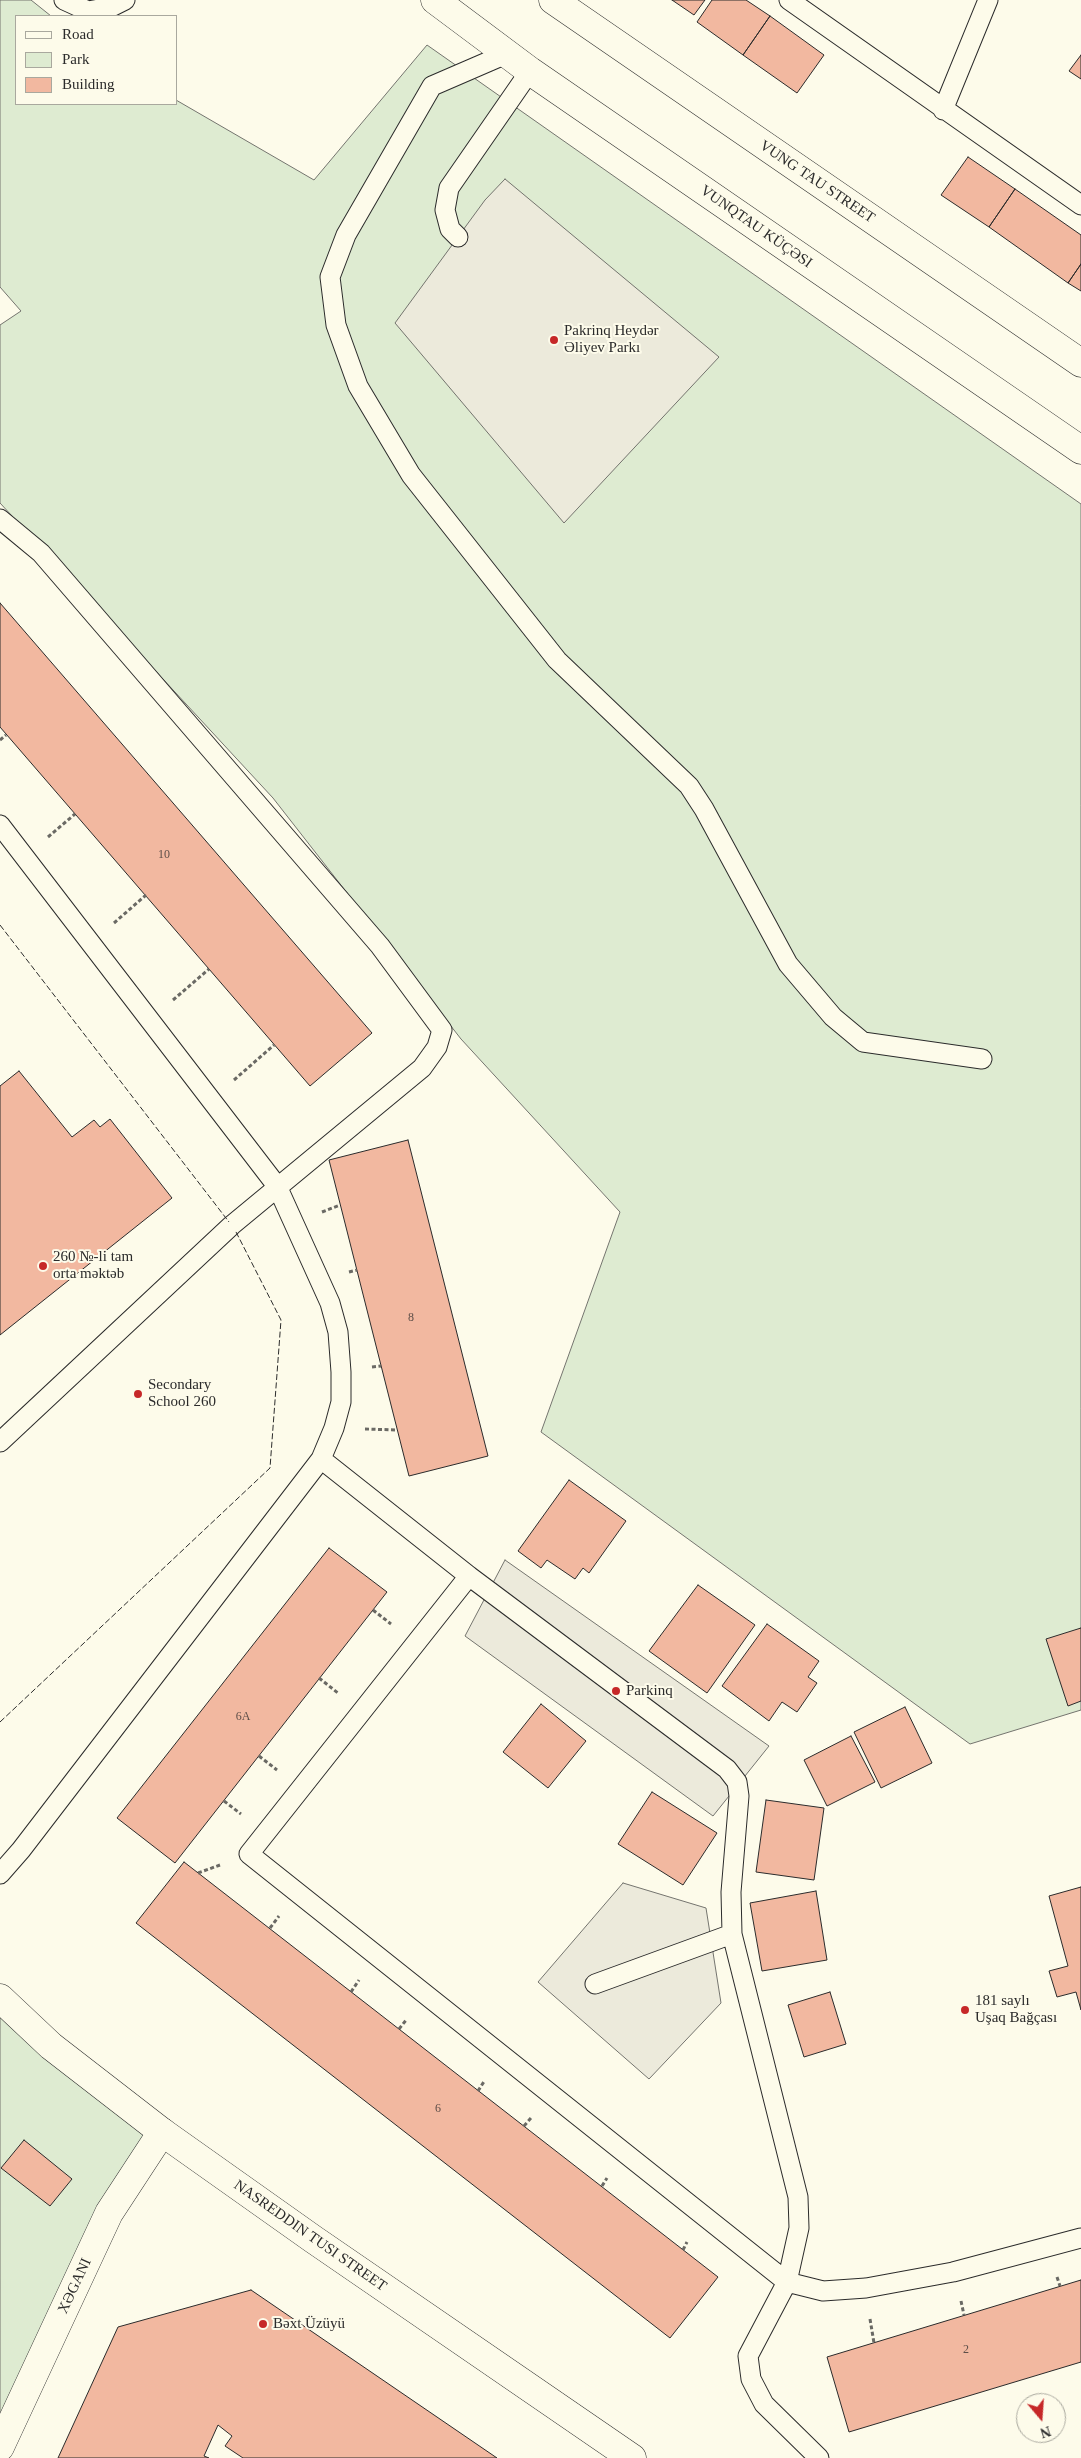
<!DOCTYPE html>
<html>
<head>
<meta charset="utf-8">
<style>
	body { margin:0 }
	#map { position:relative; width:1081px; height:2458px; overflow:hidden; background:#fdfbea; font-family:Georgia,serif }
	canvas { display:block }
	.legend { position:absolute; left:15px; top:15px; width:162px; height:90px; box-sizing:border-box; background:#fdfbea; border:1px solid #a9a89e; margin:0; padding:6px 9px; list-style:none; font-size:15px; color:#2b2b2b }
	.legend li { display:flex; align-items:center; gap:10px; height:25px }
	.legend b { width:25px; border:1px solid #a9a89e }
	.north { position:absolute; left:1016px; top:2393px; width:50px; height:50px; box-sizing:border-box; background:#fdfbea; border:1px solid #a9a89e; border-radius:50%; rotate:162deg; font-size:14px; font-weight:700; line-height:20px; text-align:center; color:#2b2b2b }
	.north::after { content:''; display:block; margin:auto; width:18px; height:22px; background:#c62828; clip-path:polygon(50% 0,100% 100%,50% 72%,0 100%) }
</style>
</head>
<body>
<div id="map">
<canvas width="1081" height="2458"></canvas>
<ul class="legend">
<li><b style="height:6px;background:#fdfbea"></b>Road</li>
<li><b style="height:14px;background:#deebd1"></b>Park</li>
<li><b style="height:14px;background:#f2b8a0"></b>Building</li>
</ul>
<div class="north">N</div>
</div>
<script>
const g = document.querySelector('canvas').getContext('2d');
g.lineJoin = 'round';
function fill(path, color) {
  g.fillStyle = color;
  g.fill(path, 'evenodd');
}
function toPath(rows) {
  const path = new Path2D();
  for (const r of rows) {
    path.moveTo(r[0], r[1]);
    for (let i = 2; i < r.length; i += 2) path.lineTo(r[i], r[i + 1]);
  }
  return path;
}
function stroke(path, color, width, dash) {
  g.strokeStyle = color;
  g.lineWidth = width;
  g.lineCap = dash ? 'butt' : 'round';
  g.setLineDash(dash || []);
  g.stroke(path);
}
function drawText(font, color, halo, rows, align = 'center') {
  g.font = font + ' Georgia,serif';
  g.lineWidth = 4;
  g.setLineDash([]);
  g.textBaseline = 'middle';
  g.strokeStyle = halo;
  g.fillStyle = color;
  for (const [text, x, y, turn = 0] of rows) {
    g.save();
    g.translate(x, y);
    g.rotate((+turn || 0) * Math.PI / 180);
    g.textAlign = isNaN(turn) ? turn : align;
    if (halo) g.strokeText(text, 0, 0);
    g.fillText(text, 0, 0);
    g.restore();
  }
}
const green = toPath([
	[0,0,31,0,51,16,16,16,16,104,176,104,176,100,314,180,427,45,1081,504,1081,1710,970,1744,541,1432,620,1212,461,1039,273,798,0,503,0,325,21,311,0,287,0,0],
	[0,1995,162,2132,0,2447,0,1995]
]);
fill(green, '#deebd1');
stroke(green, '#74746e', 1);
const parking = toPath([
	[505,179,719,357,564,523,395,323,485,200,505,179],
	[505,1560,769,1746,713,1816,465,1636,505,1560],
	[623,1883,706,1908,721,2003,649,2079,538,1982,623,1883]
]);
fill(parking, '#eceadb');
stroke(parking, '#74746e', 1);
const building = toPath([
	[672,0,705,0,694,15,672,0],
	[712,0,746,0,770,16,743,55,697,22,712,0],
	[770,16,824,55,797,93,743,55,770,16],
	[1081,55,1081,79,1069,71,1081,55],
	[968,157,1015,189,989,227,941,195,968,157],
	[1015,189,1081,235,1081,264,1068,283,989,227,1015,189],
	[1081,264,1081,291,1068,283,1081,264],
	[0,603,372,1033,310,1086,0,727,0,603],
	[19,1071,72,1137,94,1120,100,1127,110,1119,172,1198,0,1335,0,1086,19,1071],
	[408,1140,488,1456,409,1476,329,1160,408,1140],
	[569,1480,626,1521,589,1573,583,1568,575,1579,547,1560,541,1568,518,1551,569,1480],
	[329,1548,387,1592,175,1863,117,1818,329,1548],
	[698,1585,755,1625,707,1693,649,1651,698,1585],
	[767,1624,819,1661,808,1677,817,1683,797,1712,782,1702,769,1721,722,1686,767,1624],
	[1081,1628,1081,1701,1068,1706,1046,1639,1081,1628],
	[541,1704,586,1741,548,1788,503,1752,541,1704],
	[905,1707,932,1763,881,1788,854,1732,905,1707],
	[851,1736,875,1782,827,1806,804,1760,851,1736],
	[652,1792,717,1833,683,1885,618,1844,652,1792],
	[766,1800,824,1808,814,1880,756,1872,766,1800],
	[184,1862,718,2277,670,2338,136,1923,184,1862],
	[1081,1887,1081,2010,1076,1992,1057,1997,1049,1971,1068,1966,1049,1896,1081,1887],
	[816,1891,827,1960,762,1971,750,1903,816,1891],
	[830,1992,846,2044,804,2057,788,2005,830,1992],
	[24,2140,72,2179,50,2206,1,2168,24,2140],
	[1081,2280,1081,2362,849,2432,827,2357,1081,2280],
	[251,2290,497,2458,243,2458,225,2446,232,2436,218,2425,204,2456,209,2458,58,2458,118,2327,251,2290]
]);
fill(building, '#f2b8a0');
stroke(building, '#2b2b2b', 1);
const service = toPath([
	[64,0,88,11,111,7,125,0],
	[789,0,1081,205],
	[506,54,432,86,346,235,330,277,336,325,358,386,411,475,557,660,689,786,704,809,788,964,833,1017,863,1042,982,1059],
	[943,110,988,0],
	[458,237,450,229,445,210,449,188,530,71],
	[0,519,41,553,380,946,442,1030,437,1047,422,1068,232,1225,0,1442],
	[0,825,277,1186,330,1303,338,1332,341,1372,341,1402,334,1428,321,1459,21,1850,0,1874],
	[321,1459,469,1576,727,1769,737,1782,739,1796,731,1892,732,1934,798,2197,799,2228,787,2282,748,2356,751,2379,764,2404,819,2458],
	[469,1576,249,1854,787,2282,823,2291,866,2288,953,2272,1081,2238],
	[595,1984,732,1934]
]);
const minor = toPath([
	[0,2447,109,2213,162,2132]
]);
const secondary = toPath([
	[0,1998,51,2046,162,2132,313,2239,632,2458]
]);
const primary = toPath([
	[435,0,530,71,1081,450],
	[553,0,1081,363]
]);
stroke(service, '#2b2b2b', 21);
stroke(minor, '#2b2b2b', 29);
stroke(secondary, '#2b2b2b', 29);
stroke(primary, '#2b2b2b', 29);
stroke(toPath([
	[0,740,6,735],
	[48,837,75,814],
	[114,923,146,895],
	[173,1000,209,969],
	[234,1080,274,1045],
	[322,1212,340,1205],
	[349,1272,357,1270],
	[372,1367,381,1366],
	[365,1429,397,1430],
	[373,1610,391,1624],
	[319,1678,338,1693],
	[259,1756,277,1770],
	[224,1801,241,1814],
	[198,1873,220,1865],
	[270,1928,279,1916],
	[351,1992,359,1980],
	[399,2029,407,2019],
	[478,2091,485,2080],
	[524,2126,531,2118],
	[602,2186,607,2178],
	[683,2250,687,2242],
	[1057,2277,1060,2286],
	[961,2301,964,2315],
	[870,2319,874,2343]
]), '#6a6964', 3, [4, 2.5]);
stroke(service, '#fdfbea', 19);
stroke(minor, '#fdfbea', 28);
stroke(secondary, '#fdfbea', 28);
stroke(primary, '#fdfbea', 28);
stroke(toPath([
	[0,925,229,1222],
	[0,1722,270,1468,281,1320,235,1230]
]), '#2b2b2b', 1, [6, 2.5]);
for (const [x, y, r, color] of [
	[554,340,5,"#c62828"],
	[43,1266,5,"#c62828"],
	[138,1394,5,"#c62828"],
	[616,1691,5,"#c62828"],
	[965,2010,5,"#c62828"],
	[263,2324,5,"#c62828"]
]) {
  const dot = new Path2D();
  dot.arc(x, y, r, 0, 2 * Math.PI);
  g.fillStyle = color;
  g.fill(dot);
  stroke(dot, '#fdfbea', 2);
}
drawText('12px', '#5d4e48', null, [
	["10",164,855],
	["8",411,1318],
	["6A",243,1717],
	["6",438,2109],
	["2",966,2350]
]);
drawText('15px', '#2b2b2b', '#fdfbea', [
	["VUNG TAU STREET",817,182,34],
	["VUNQTAU KÜÇƏSI",756,227,35],
	["NASREDDIN TUSI STREET",310,2236,35],
	["XƏGANI",75,2286,-65]
]);
drawText('15px', '#2b2b2b', '#fdfbea', [
	["Pakrinq Heydər",564,331],
	["Əliyev Parkı",564,348],
	["260 №-li tam",53,1257],
	["orta məktəb",53,1274],
	["Secondary",148,1385],
	["School 260",148,1402],
	["Parkinq",626,1691],
	["181 saylı",975,2001],
	["Uşaq Bağçası",975,2018],
	["Bəxt Üzüyü",273,2324]
], 'left');
</script>
</body>
</html>
